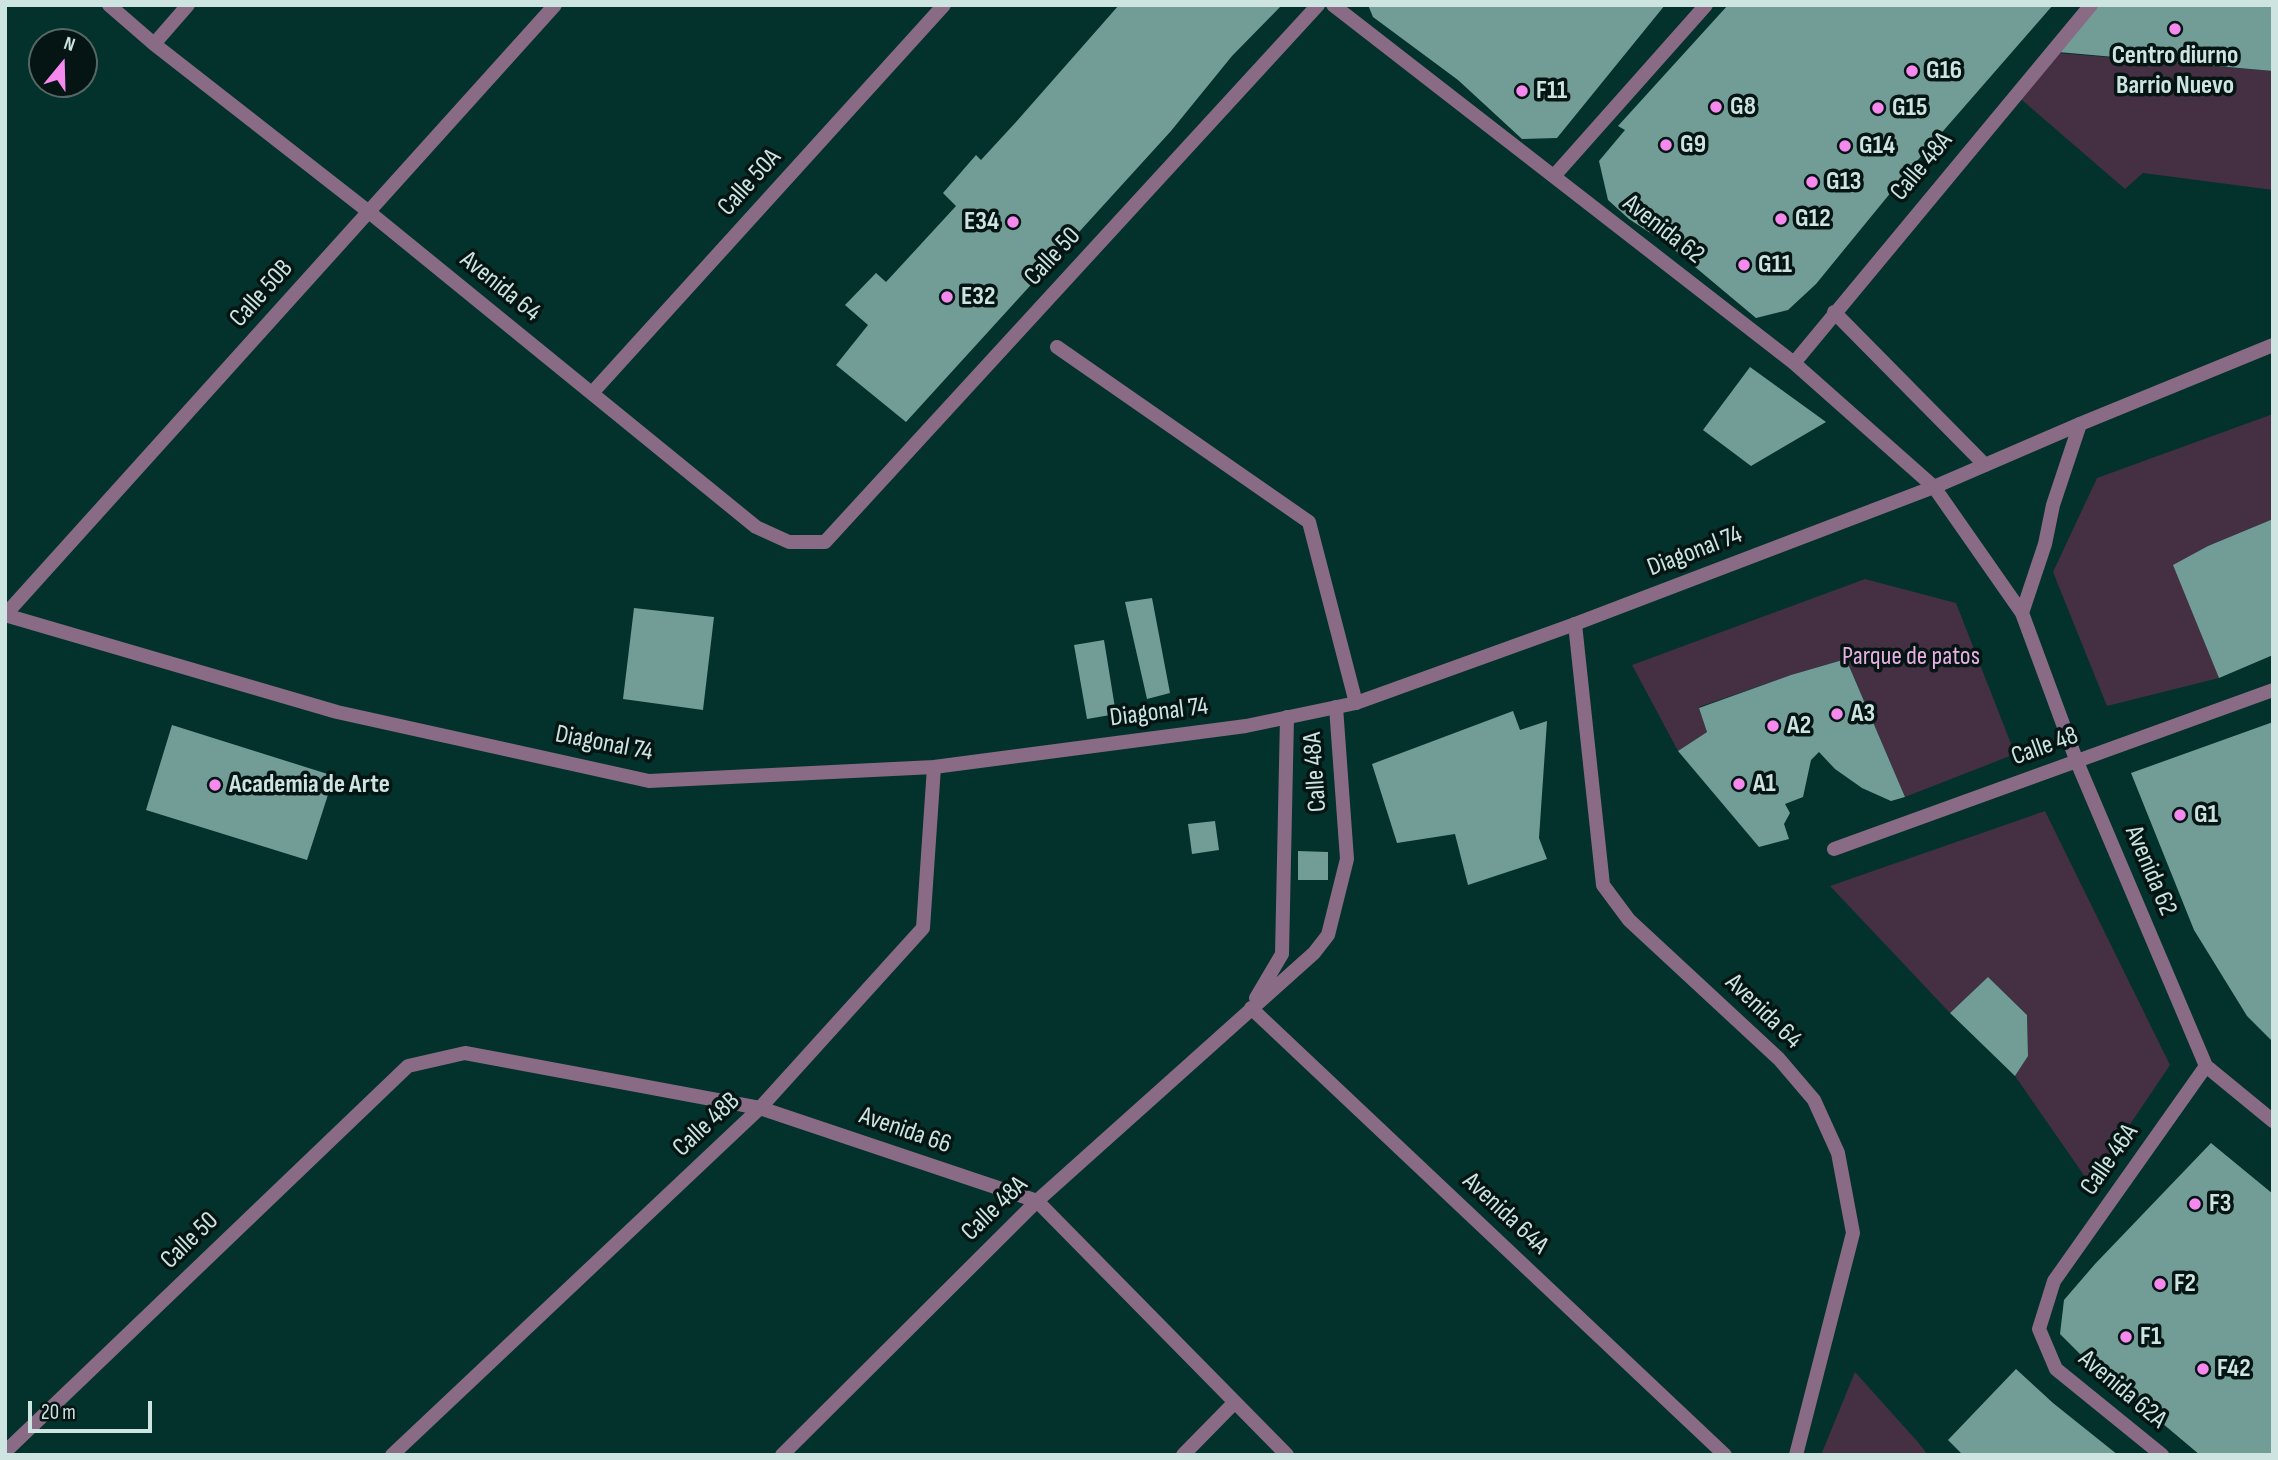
<!DOCTYPE html>
<html>
<head>
<meta charset="utf-8">
<style>
	body { margin:0 }
	#map { position:relative; width:2278px; height:1460px; overflow:hidden; background:#03312b; font-family:"Sofia Sans Condensed",sans-serif }
	canvas { display:block }
	.frame { position:absolute; inset:0; border:7px solid #cee4e0; pointer-events:none }
	.north { position:absolute; left:28px; top:28px; width:70px; height:70px; box-sizing:border-box; background:#051513; border:2px solid #556865; border-radius:50%; rotate:19deg; font-size:19px; font-weight:700; line-height:28px; text-align:center; color:#cee4e0 }
	.north::after { content:''; display:block; margin:auto; width:24px; height:32px; background:#f589ee; clip-path:polygon(50% 0,100% 100%,50% 72%,0 100%) }
	.scale { position:absolute; left:28px; top:1401px; width:124px; height:32px; box-sizing:border-box; border:4px solid #cee4e0; border-top:0; padding-left:9px; font-size:21px; line-height:24px; white-space:nowrap; color:#cee4e0; -webkit-text-stroke:5px #051513; paint-order:stroke }
</style>
</head>
<body>
<div id="map">
<canvas width="2278" height="1460"></canvas>
<div class="frame"></div>
<div class="north">N</div>
<div class="scale">20 m</div>
</div>
<script>
const g = document.querySelector('canvas').getContext('2d');
g.lineJoin = 'round';
function fill(path, color) {
  g.fillStyle = color;
  g.fill(path, 'evenodd');
}
function toPath(rows) {
  const path = new Path2D();
  for (const r of rows) {
    path.moveTo(r[0], r[1]);
    for (let i = 2; i < r.length; i += 2) path.lineTo(r[i], r[i + 1]);
  }
  return path;
}
function stroke(path, color, width, dash) {
  g.strokeStyle = color;
  g.lineWidth = width;
  g.lineCap = dash ? 'butt' : 'round';
  g.setLineDash(dash || []);
  g.stroke(path);
}
function drawText(font, color, halo, rows, align = 'center') {
  g.font = font + ' "Sofia Sans Condensed",sans-serif';
  g.lineWidth = 7;
  g.setLineDash([]);
  g.textBaseline = 'middle';
  g.strokeStyle = halo;
  g.fillStyle = color;
  for (const [text, x, y, turn = 0] of rows) {
    g.save();
    g.translate(x, y);
    g.rotate((+turn || 0) * Math.PI / 180);
    g.textAlign = isNaN(turn) ? turn : align;
    if (halo) g.strokeText(text, 0, 0);
    g.fillText(text, 0, 0);
    g.restore();
  }
}
fill(toPath([
	[2058,53,2273,71,2273,190,2143,173,2125,189,2015,94],
	[2273,414,2273,519,2208,546,2174,566,2219,678,2107,706,2053,572,2097,478],
	[1865,579,1956,603,2015,754,1905,797,1846,659,1791,675,1699,707,1707,732,1678,751,1632,665],
	[2045,811,2170,1065,2090,1184,2015,1076,2028,1056,2027,1015,1988,977,1950,1013,1830,886],
	[1855,1372,1917,1441,1928,1455,1821,1455]
]), '#452f43');
fill(toPath([
	[1119,5,1282,5,1232,56,1171,131,906,422,836,365,868,325,845,305,876,273,886,282,956,206,943,193,976,155,981,160,1016,122],
	[1368,5,1665,5,1557,138,1522,139,1458,80,1373,17],
	[1728,5,2053,5,1910,169,1816,284,1788,310,1756,318,1670,246,1629,219,1608,200,1599,161,1625,130,1618,126],
	[2097,5,2273,5,2273,71,2058,52],
	[1750,367,1826,422,1751,466,1703,430],
	[2273,519,2273,655,2219,678,2173,565,2208,546],
	[1152,598,1170,693,1147,699,1125,602],
	[634,608,714,617,703,710,623,699],
	[1104,640,1116,714,1087,719,1074,645],
	[1846,659,1905,797,1891,801,1862,788,1835,769,1819,752,1811,760,1803,797,1785,804,1790,813,1784,824,1789,839,1759,847,1678,751,1707,732,1699,708,1791,675],
	[1513,711,1520,730,1547,721,1539,838,1547,859,1468,885,1455,834,1397,843,1372,764],
	[2273,722,2273,1042,2247,1016,2194,930,2131,773],
	[172,725,334,776,307,860,146,810],
	[1215,821,1219,850,1192,854,1188,824],
	[1298,851,1328,852,1328,880,1298,880],
	[1988,977,2027,1015,2028,1056,2015,1076,1950,1013],
	[2211,1143,2273,1194,2273,1455,2200,1455,2080,1354,2060,1334,2064,1300,2095,1264],
	[2016,1369,2053,1403,2118,1455,1963,1455,1948,1440]
]), '#729d96');
stroke(toPath([
	[109,5,154,44,369,212,756,527,789,542,825,542,1318,5],
	[1333,5,1794,363,1934,487,2022,613,2077,762,2206,1066,2273,1121],
	[154,44,188,5],
	[1554,176,1706,5],
	[1834,312,1985,465],
	[1057,347,1309,522,1356,703],
	[1794,363,2091,5],
	[592,393,944,5],
	[2022,613,2045,544,2053,505,2080,424],
	[5,615,555,5],
	[1575,624,1603,885,1629,920,1779,1059,1814,1100,1838,1153,1853,1233,1796,1455],
	[1834,849,2273,690],
	[1256,998,1282,954,1287,717],
	[1251,1008,1725,1455],
	[5,1452,408,1066,465,1053,760,1108,1037,1201,1287,1455],
	[392,1455,760,1108,923,928,934,767],
	[782,1455,1037,1201,1314,953,1328,935,1347,859,1336,707],
	[1183,1455,1235,1402],
	[2162,1455,2056,1369,2039,1329,2054,1281,2206,1066]
]), '#896b86', 14);
stroke(toPath([
	[5,615,337,712,649,781,934,767,1246,726,1356,703,1575,624,1934,487,2080,424,2273,345]
]), '#896b86', 14);
for (const [x, y, r, color] of [
	[2175,29,7,"#f589ee"],
	[1912,71,7,"#f589ee"],
	[1522,91,7,"#f589ee"],
	[1716,107,7,"#f589ee"],
	[1878,108,7,"#f589ee"],
	[1666,145,7,"#f589ee"],
	[1845,146,7,"#f589ee"],
	[1812,182,7,"#f589ee"],
	[1781,219,7,"#f589ee"],
	[1013,222,7,"#f589ee"],
	[1744,265,7,"#f589ee"],
	[947,297,7,"#f589ee"],
	[1837,714,7,"#f589ee"],
	[1773,726,7,"#f589ee"],
	[1739,784,7,"#f589ee"],
	[215,785,7,"#f589ee"],
	[2180,815,7,"#f589ee"],
	[2195,1204,7,"#f589ee"],
	[2160,1284,7,"#f589ee"],
	[2126,1337,7,"#f589ee"],
	[2203,1369,7,"#f589ee"]
]) {
  const dot = new Path2D();
  dot.arc(x, y, r, 0, 2 * Math.PI);
  g.fillStyle = color;
  g.fill(dot);
  stroke(dot, '#051513', 2.5);
}
drawText('bold 26px', '#cee4e0', '#051513', [
	["Centro diurno",2175,56,"center"],
	["Barrio Nuevo",2175,86,"center"],
	["G16",1926,71],
	["F11",1536,91],
	["G8",1730,107],
	["G15",1892,108],
	["G9",1680,145],
	["G14",1859,146],
	["G13",1826,182],
	["G12",1795,219],
	["E34",999,222,"right"],
	["G11",1758,265],
	["E32",961,297],
	["A3",1851,714],
	["A2",1787,726],
	["A1",1753,784],
	["Academia de Arte",229,785],
	["G1",2194,815],
	["F3",2209,1204],
	["F2",2174,1284],
	["F1",2140,1337],
	["F42",2217,1369]
], 'left');
drawText('26px', '#cee4e0', '#051513', [
	["Calle 48A",1922,167,-50],
	["Calle 50A",750,183,-48],
	["Avenida 62",1663,230,38],
	["Calle 50",1053,257,-47],
	["Avenida 64",500,287,39],
	["Calle 50B",262,294,-48],
	["Diagonal 74",1695,552,-21],
	["Diagonal 74",1159,713,-7],
	["Diagonal 74",604,744,11],
	["Calle 48",2045,747,-20],
	["Calle 48A",1316,772,-94],
	["Avenida 62",2150,871,67],
	["Avenida 64",1763,1012,44],
	["Calle 48B",707,1125,-43],
	["Avenida 66",905,1131,19],
	["Calle 46A",2110,1160,-55],
	["Calle 48A",995,1209,-44],
	["Avenida 64A",1505,1214,43],
	["Calle 50",190,1241,-44],
	["Avenida 62A",2122,1390,40]
]);
drawText('26px', '#e7afe2', '#051513', [
	["Parque de patos",1911,657]
]);
</script>
</body>
</html>
